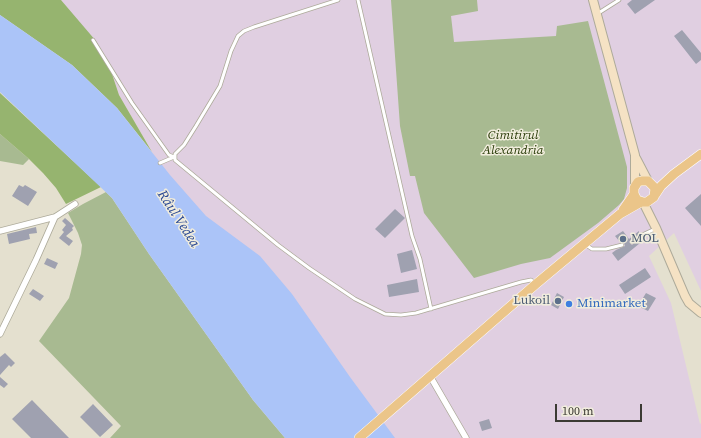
<!DOCTYPE html>
<html>
<head>
<meta charset="utf-8">
<style>
	body { margin:0 }
	#map { position:relative; width:701px; height:438px; overflow:hidden; background:#e4e0cf; font-family:"Source Serif 4",serif }
	canvas { display:block }
	.scale { position:absolute; left:555px; top:404px; width:87px; height:18px; box-sizing:border-box; border:2px solid #3b3a33; border-top:0; padding-left:5px; font-size:12px; line-height:14px; white-space:nowrap; color:#3b3a33; -webkit-text-stroke:3px #f1eddd; paint-order:stroke }
</style>
</head>
<body>
<div id="map">
<canvas width="701" height="438"></canvas>
<div class="scale">100 m</div>
</div>
<script>
const g = document.querySelector('canvas').getContext('2d');
g.lineJoin = 'round';
function fill(path, color) {
  g.fillStyle = color;
  g.fill(path, 'evenodd');
}
function toPath(rows) {
  const path = new Path2D();
  for (const r of rows) {
    path.moveTo(r[0], r[1]);
    for (let i = 2; i < r.length; i += 2) path.lineTo(r[i], r[i + 1]);
  }
  return path;
}
function stroke(path, color, width, dash) {
  g.strokeStyle = color;
  g.lineWidth = width;
  g.lineCap = dash ? 'butt' : 'round';
  g.setLineDash(dash || []);
  g.stroke(path);
}
function drawText(font, color, halo, rows, align = 'center') {
  g.font = font + ' "Source Serif 4",serif';
  g.lineWidth = 3;
  g.setLineDash([]);
  g.textBaseline = 'middle';
  g.strokeStyle = halo;
  g.fillStyle = color;
  for (const [text, x, y, turn = 0] of rows) {
    g.save();
    g.translate(x, y);
    g.rotate((+turn || 0) * Math.PI / 180);
    g.textAlign = isNaN(turn) ? turn : align;
    if (halo) g.strokeText(text, 0, 0);
    g.fillText(text, 0, 0);
    g.restore();
  }
}
fill(toPath([
	[61,0,701,0,701,291,674,233,649,256,671,303,700,424,701,423,701,438,292,438,152,152,119,95,110,68]
]), '#e0cfe1');
fill(toPath([
	[391,0,477,0,478,11,451,16,454,42,556,36,557,26,588,21,627,167,627,188,624,199,619,205,598,223,550,258,521,264,474,278,424,213,415,176,410,176,400,126],
	[0,134,29,159,23,165,0,161],
	[106,192,112,198,149,254,253,400,285,438,110,438,121,426,39,341,69,298,81,254,82,245,78,233,68,213,83,204]
]), '#a8ba91');
fill(toPath([
	[0,0,61,0,96,41,110,68,119,95,152,152,117,108,72,65,0,15],
	[0,93,101,187,66,204,56,188,43,173,29,159,0,134]
]), '#96b46f');
fill(toPath([
	[0,15,72,65,117,108,170,175,206,216,260,256,292,294,350,377,395,438,285,438,253,400,149,254,112,198,0,92]
]), '#abc4f8');
fill(toPath([
	[632,0,655,0,635,14,627,4],
	[682,30,701,53,701,60,696,64,674,36],
	[19,185,23,187,25,185,37,192,28,206,12,196],
	[701,194,701,226,685,208],
	[395,209,405,218,385,238,375,229],
	[65,218,74,226,72,228,73,230,66,236,73,241,69,246,59,238,64,232,62,230,66,225,62,221],
	[36,227,37,233,29,234,30,239,9,244,7,234],
	[623,231,629,239,639,231,639,237,645,239,618,261,612,253,616,250,625,246,624,243,620,242,615,236],
	[633,237,636,238,637,240,632,245,629,242],
	[412,250,417,269,401,273,397,254],
	[47,258,58,263,55,269,44,264],
	[645,268,651,277,625,294,619,285],
	[417,279,419,292,389,297,387,285],
	[33,289,44,296,40,301,29,294],
	[557,293,564,297,558,309,551,305],
	[646,293,656,298,648,311,638,306],
	[5,353,15,363,11,367,9,365,0,375,0,357],
	[0,377,8,384,4,388,0,385],
	[32,400,69,438,31,438,12,419],
	[93,404,113,425,100,437,80,417],
	[489,419,492,428,482,431,479,422]
]), '#9fa1b0');
const lane = toPath([
	[338,0,254,27,244,31,238,36,231,51,220,86,196,126,184,145,175,154,175,160,278,245,309,268,355,299,385,314,401,315,416,313,521,282,531,280,535,283],
	[358,0,412,236,420,259,431,309],
	[597,14,619,0],
	[93,40,132,103,169,155,174,157],
	[160,163,174,157],
	[642,235,655,229],
	[632,242,634,240],
	[586,245,592,249,606,249,622,245]
]);
const street = toPath([
	[0,231,55,217,75,204],
	[0,334,36,260,55,217],
	[430,376,466,438]
]);
const secondary = toPath([
	[593,0,635,155,635,185],
	[636,158,648,181],
	[643,202,656,228,685,296,689,303,701,313]
]);
const primary = toPath([
	[655,195,661,186,674,174,701,154],
	[623,210,632,197,634,194,634,188,638,182,641,181,648,181,655,188,654,197,647,202,643,202,637,200,634,194],
	[359,438,536,284,620,214,641,202]
]);
stroke(lane, '#adaa9a', 4.5);
stroke(street, '#adaa9a', 7);
stroke(secondary, '#adaa9a', 10);
stroke(primary, '#fff', 10);
stroke(lane, '#fff', 3);
stroke(street, '#fff', 5.5);
stroke(secondary, '#f5e2c4', 8);
stroke(primary, '#ebc589', 9);
for (const [x, y, r, color] of [
	[623,239,4,"#5c6f8a"],
	[558,301,4,"#5c6f8a"],
	[569,304,4,"#3f7fe0"]
]) {
  const dot = new Path2D();
  dot.arc(x, y, r, 0, 2 * Math.PI);
  g.fillStyle = color;
  g.fill(dot);
  stroke(dot, '#f1eddd', 1.5);
}
drawText('italic 13px', '#2a3c09', '#f1eddd', [
	["Cimitirul",513,136],
	["Alexandria",513,151]
]);
drawText('13px', '#4e5e75', '#f1eddd', [
	["MOL",631,239],
	["Lukoil",550,301,"right"]
], 'left');
drawText('13px', '#366cbe', '#f1eddd', [
	["Minimarket",577,304]
], 'left');
drawText('italic 14px', '#2a4994', '#f1eddd', [
	["Râul Vedea",178,219,57]
]);
</script>
</body>
</html>
